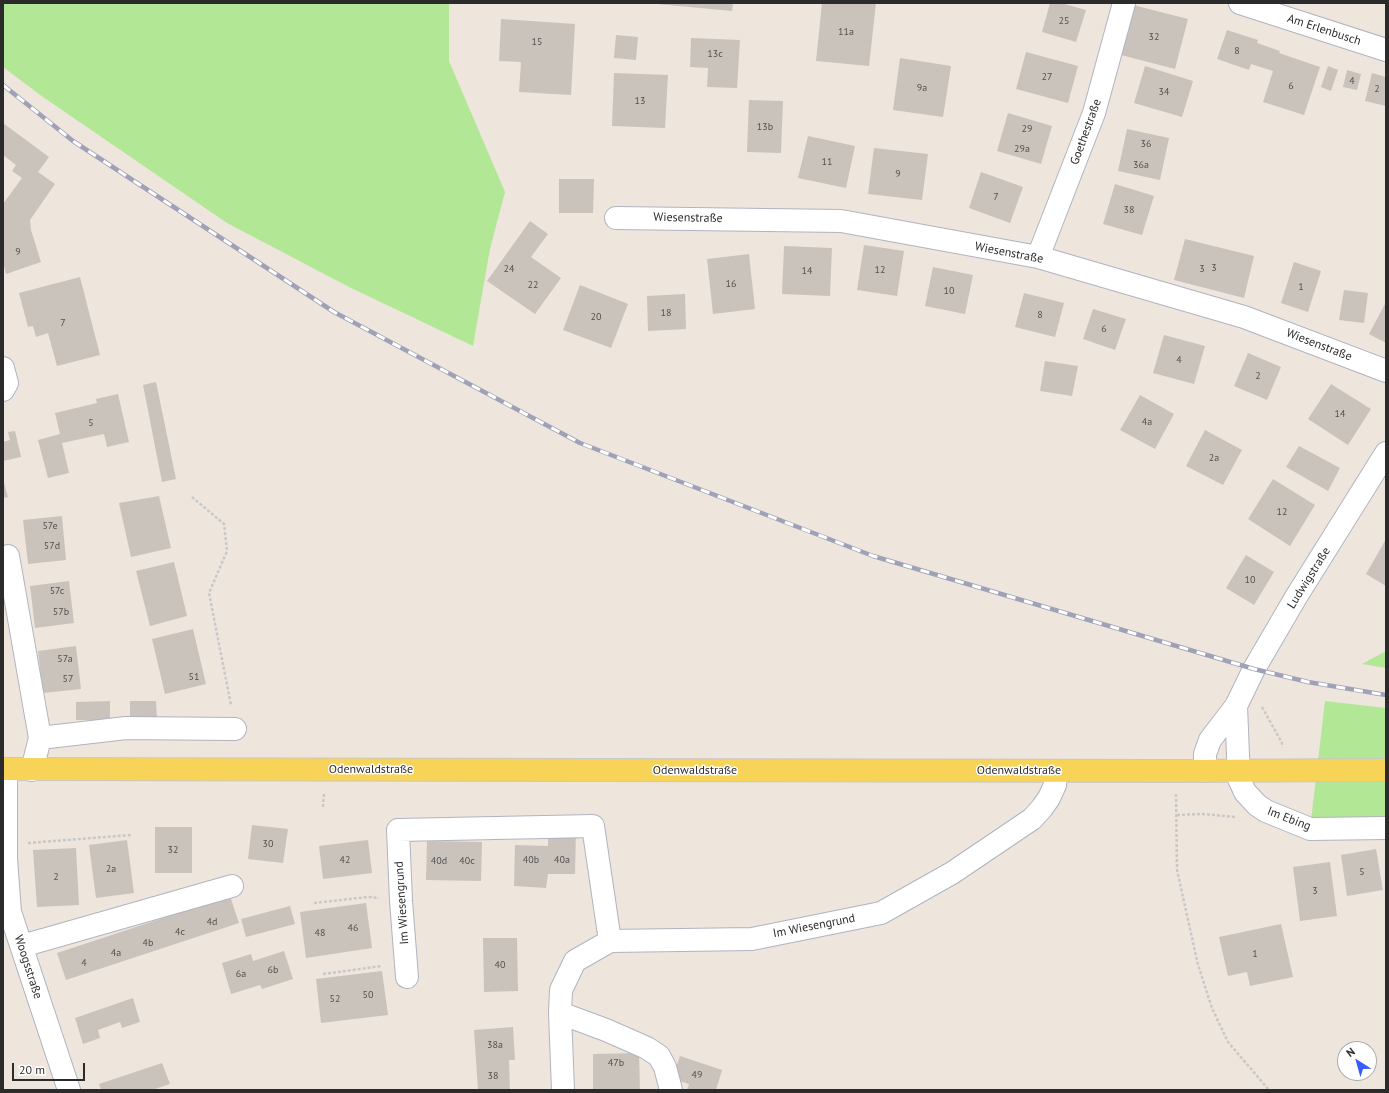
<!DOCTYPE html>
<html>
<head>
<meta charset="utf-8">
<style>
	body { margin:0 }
	#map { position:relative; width:1389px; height:1093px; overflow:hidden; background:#eee6dd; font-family:"PT Sans",sans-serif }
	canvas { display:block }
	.frame { position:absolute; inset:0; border:4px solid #2b2b2b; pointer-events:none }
	.north { position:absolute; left:1337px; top:1041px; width:40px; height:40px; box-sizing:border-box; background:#fff; border:1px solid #aaa; border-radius:50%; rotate:323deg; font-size:11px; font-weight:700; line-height:16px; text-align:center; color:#2b2b2b }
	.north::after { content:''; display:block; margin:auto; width:14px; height:18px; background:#385dff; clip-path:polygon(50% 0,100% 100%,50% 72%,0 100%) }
	.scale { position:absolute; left:12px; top:1063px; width:73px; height:18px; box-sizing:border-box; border:2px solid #2b2b2b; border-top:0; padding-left:5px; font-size:12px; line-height:14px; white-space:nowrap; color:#2b2b2b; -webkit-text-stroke:3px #fff; paint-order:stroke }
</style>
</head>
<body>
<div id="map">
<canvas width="1389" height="1093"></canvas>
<div class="frame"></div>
<div class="north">N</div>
<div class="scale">20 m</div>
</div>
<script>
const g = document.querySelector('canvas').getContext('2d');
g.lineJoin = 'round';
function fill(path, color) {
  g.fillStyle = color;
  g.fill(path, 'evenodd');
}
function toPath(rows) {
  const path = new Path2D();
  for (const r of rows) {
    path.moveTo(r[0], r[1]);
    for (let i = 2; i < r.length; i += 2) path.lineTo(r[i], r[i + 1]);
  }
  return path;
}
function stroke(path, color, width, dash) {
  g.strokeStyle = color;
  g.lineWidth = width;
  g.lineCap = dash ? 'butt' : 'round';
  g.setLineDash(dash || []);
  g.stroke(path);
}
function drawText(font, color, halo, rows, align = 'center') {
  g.font = font + ' "PT Sans",sans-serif';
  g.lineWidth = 3;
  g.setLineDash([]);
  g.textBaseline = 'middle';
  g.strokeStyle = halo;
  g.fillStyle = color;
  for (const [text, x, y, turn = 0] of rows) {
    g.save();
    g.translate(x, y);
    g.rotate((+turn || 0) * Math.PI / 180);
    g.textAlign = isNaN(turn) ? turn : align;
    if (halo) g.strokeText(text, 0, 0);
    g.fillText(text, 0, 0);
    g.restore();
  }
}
fill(toPath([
	[3,3,449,3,449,61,505,192,490,249,473,346,349,287,227,223,43,97,3,67],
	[1386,651,1386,668,1362,664],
	[1325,701,1386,708,1386,828,1310,829]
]), '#b2e796');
fill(toPath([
	[657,3,733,3,732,11,657,4],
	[822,3,876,3,869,66,816,61],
	[1050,3,1061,3,1086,10,1076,42,1042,32],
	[1133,5,1188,19,1175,69,1121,55],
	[501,19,575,24,571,95,519,92,521,62,499,61],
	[1227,30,1258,40,1257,43,1280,51,1279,53,1320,67,1304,115,1263,102,1273,71,1251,64,1249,70,1217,59],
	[616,35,638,37,636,60,614,58],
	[691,38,740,40,737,88,707,87,708,68,690,67],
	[1026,52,1078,66,1068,103,1016,89],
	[900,58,951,66,943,117,893,110],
	[1145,66,1193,81,1182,117,1134,103],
	[1328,66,1338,70,1331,91,1321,87],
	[1347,70,1361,74,1357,90,1343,87],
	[614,73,668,75,665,128,612,126],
	[1372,73,1386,77,1386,106,1365,101],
	[749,100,783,101,781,153,747,152],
	[1008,113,1052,126,1041,164,997,151],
	[3,123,49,157,38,172,55,184,30,220,31,230,41,262,6,274,3,262,3,204,22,178,12,171,16,165,3,155],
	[1127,129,1169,138,1160,180,1118,171],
	[808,136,855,146,846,188,798,178],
	[874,148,928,154,922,200,868,194],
	[981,172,1023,187,1010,223,969,208],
	[559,179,594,179,593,213,559,213],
	[1115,184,1154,196,1142,235,1103,224],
	[530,221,548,234,531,257,561,278,535,314,487,281],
	[1185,239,1254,256,1244,298,1174,280],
	[864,245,904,251,897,296,857,290],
	[784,246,832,248,830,296,782,294],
	[749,254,755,309,713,314,707,259],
	[1294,262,1321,271,1308,312,1281,303],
	[933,267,973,275,965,314,925,306],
	[80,277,100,355,57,366,48,333,36,337,33,326,28,327,19,293],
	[580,285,628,304,611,348,563,330],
	[1344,290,1368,293,1364,323,1339,320],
	[1024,293,1064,303,1055,337,1015,327],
	[685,294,686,329,648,331,647,296],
	[1386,302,1386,343,1369,334],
	[1093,309,1126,319,1115,350,1083,339],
	[1164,335,1205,346,1194,384,1153,373],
	[1248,353,1281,367,1267,400,1234,386],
	[1045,361,1078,366,1072,396,1040,391],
	[156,382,176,479,162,482,143,385],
	[1331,384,1371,409,1348,445,1308,419],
	[118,394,129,442,107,447,104,434,62,443,69,473,48,478,38,440,60,434,55,413,97,403,96,399],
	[1140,395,1174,414,1155,449,1120,430],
	[1205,430,1242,450,1223,485,1186,466],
	[15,431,21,457,3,461,3,442,10,440,8,432],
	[1299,446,1340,468,1328,491,1286,467],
	[3,479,8,497,3,498],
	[1273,479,1315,505,1290,546,1248,519],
	[159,496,171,548,131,557,119,503],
	[62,516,66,560,28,564,23,520],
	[1386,539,1386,586,1366,574],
	[1246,555,1274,572,1254,605,1226,588],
	[174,562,187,616,150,626,136,571],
	[69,581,74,623,35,628,30,586],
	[193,629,206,684,165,694,152,639],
	[76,646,81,689,43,693,38,651],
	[110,701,110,720,76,720,76,702],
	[130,701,156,701,157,718,130,719],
	[252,825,288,829,283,863,248,859],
	[155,827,192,827,192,873,155,873],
	[548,832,576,832,575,874,548,874,546,888,514,886,515,845,548,846],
	[127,840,134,893,96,898,89,845],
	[368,840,372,873,323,879,319,846],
	[427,841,482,842,481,881,426,880],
	[76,848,79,905,37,907,33,850],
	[1376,849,1383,890,1347,896,1341,855],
	[1330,862,1337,916,1300,921,1293,867],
	[230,896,239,923,66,980,57,953],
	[366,903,372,948,306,958,300,912],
	[290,906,295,924,246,937,241,919],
	[1281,924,1293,977,1250,986,1247,972,1228,976,1219,937],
	[483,938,517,938,518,991,484,992],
	[284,951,293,979,262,989,260,985,231,994,222,963,251,954,253,961],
	[382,971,388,1015,321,1023,316,979],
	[133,998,140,1022,122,1028,120,1022,98,1030,100,1038,83,1044,75,1018],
	[513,1027,515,1060,509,1060,510,1090,478,1090,474,1030],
	[639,1053,640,1090,593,1090,593,1054],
	[680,1056,722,1070,716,1090,687,1090,689,1084,672,1079],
	[162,1063,170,1084,152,1090,101,1090,99,1084]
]), '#c9c3bc');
const minor = toPath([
	[1240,3,1386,50],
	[616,218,841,221,1038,257,1244,317,1386,371],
	[1038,257,1094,113,1124,3],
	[3,368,7,383,3,390],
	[8,556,40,738,32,770],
	[1236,706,1239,779,1245,792,1257,805,1266,811,1310,829,1386,828],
	[40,738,126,728,235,729],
	[6,769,6,859,10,912,69,1090],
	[1205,771,1205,754,1210,740,1236,706,1254,669,1296,597,1386,453],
	[22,946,232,886],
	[407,977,401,901,398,830,593,826,610,941],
	[560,1013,606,1030,647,1048,659,1056,665,1067,671,1090],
	[563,1090,560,1013,561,990,575,961,610,941,752,939,881,913,952,873,1032,819,1042,808,1049,798,1055,785,1056,771]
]);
const major = toPath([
	[3,769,1176,771,1386,770]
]);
stroke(minor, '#b1b3bf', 24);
stroke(major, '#c8c8c8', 24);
stroke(toPath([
	[192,497,224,524,227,551,209,593,231,705],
	[1262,707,1282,743,1282,747],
	[1176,794,1177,870,1198,965,1212,1008,1228,1042,1269,1090],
	[323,807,324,793],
	[1177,815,1203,814,1236,817],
	[28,843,131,835],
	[314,903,368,897,379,898],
	[323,974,382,966]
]), '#c8c8c8', 2.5, [3, 2]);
stroke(minor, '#fff', 22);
stroke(major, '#f7d358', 22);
const rail = toPath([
	[3,85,73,141,334,312,580,443,873,556,1254,669,1308,682,1386,695]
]);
stroke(rail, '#9fa2b6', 4.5);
stroke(rail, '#fff', 3, [9]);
drawText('10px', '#52514f', null, [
	["25",1064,21],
	["11a",846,32],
	["32",1154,37],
	["15",537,42],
	["8",1237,51],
	["13c",715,54],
	["27",1047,77],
	["4",1352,81],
	["6",1291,86],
	["9a",922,88],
	["2",1377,89],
	["34",1164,92],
	["13",640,101],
	["13b",765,127],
	["29",1027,129],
	["36",1146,144],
	["29a",1022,149],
	["11",827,162],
	["36a",1141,165],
	["9",898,174],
	["7",996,197],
	["38",1129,210],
	["9",18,252],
	["3",1214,268],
	["24",509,269],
	["3",1202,269],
	["12",880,270],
	["14",807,271],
	["16",731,284],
	["22",533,285],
	["1",1301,287],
	["10",949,291],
	["18",666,313],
	["8",1040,315],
	["20",596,317],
	["7",63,323],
	["6",1104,329],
	["4",1179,360],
	["2",1258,376],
	["14",1340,414],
	["4a",1147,422],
	["5",91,423],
	["2a",1214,458],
	["12",1282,512],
	["57e",50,526],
	["57d",52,546],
	["10",1250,580],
	["57c",57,591],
	["57b",61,612],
	["57a",65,659],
	["51",194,677],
	["57",68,679],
	["30",268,844],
	["32",173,850],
	["42",345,860],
	["40b",531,860],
	["40a",562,860],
	["40d",439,861],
	["40c",467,861],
	["2a",111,869],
	["5",1362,872],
	["2",56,877],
	["3",1315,891],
	["4d",212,922],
	["46",353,928],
	["4c",180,932],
	["48",320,933],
	["4b",148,943],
	["4a",116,953],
	["1",1255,954],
	["4",84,963],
	["40",500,965],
	["6b",273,970],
	["6a",241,974],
	["50",368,995],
	["52",335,999],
	["38a",495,1045],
	["47b",616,1063],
	["49",697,1075],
	["38",493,1076]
]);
drawText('12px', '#2b2b2b', '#fff', [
	["Am Erlenbusch",1324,30,18],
	["Goethestraße",1086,132,-70],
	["Wiesenstraße",688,218,1],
	["Wiesenstraße",1009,253,11],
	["Wiesenstraße",1319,345,21],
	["Ludwigstraße",1309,578,-58],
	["Odenwaldstraße",371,770],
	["Odenwaldstraße",695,771],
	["Odenwaldstraße",1019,771],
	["Im Ebing",1289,819,21],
	["Im Wiesengrund",402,903,-94],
	["Im Wiesengrund",814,926,-11],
	["Woogsstraße",28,967,72]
]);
</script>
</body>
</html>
